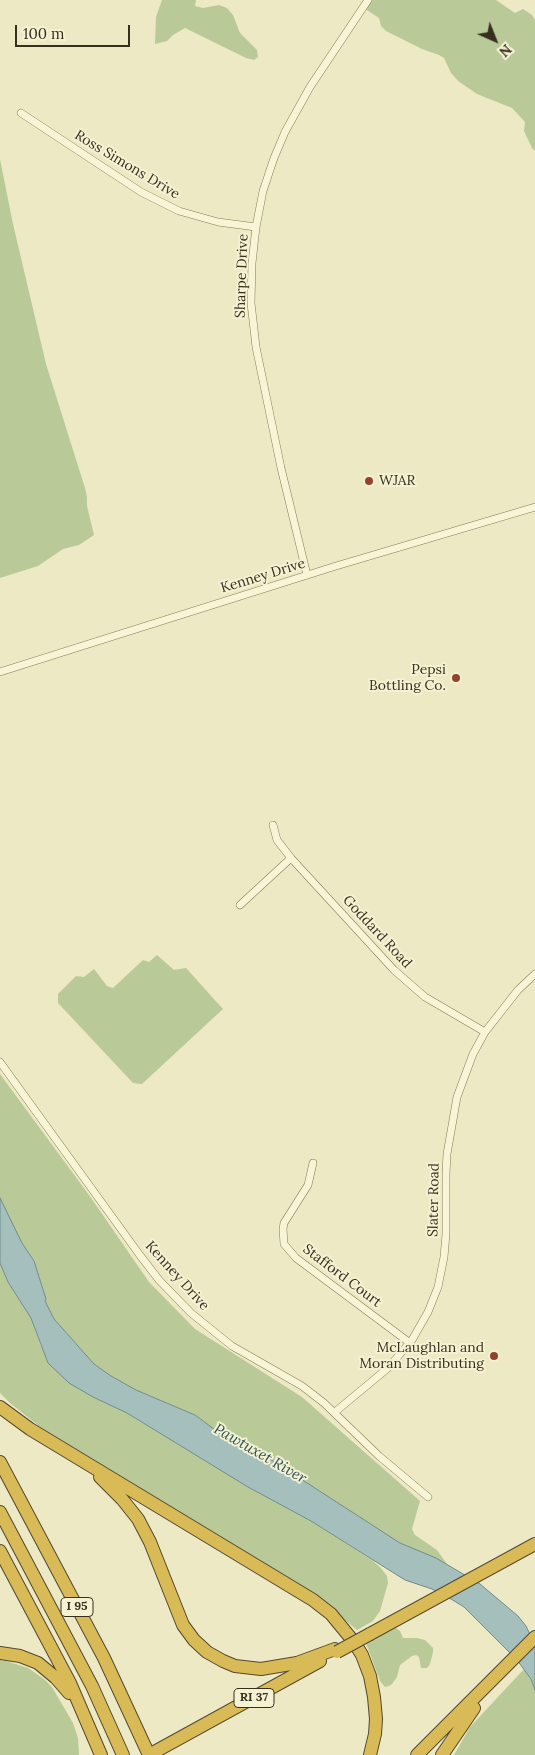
<!DOCTYPE html>
<html>
<head>
<meta charset="utf-8">
<style>
	body { margin:0 }
	#map { position:relative; width:535px; height:1755px; overflow:hidden; background:#ece9c4; font-family:Lora,serif }
	canvas { display:block }
	.north { position:absolute; left:470px; top:15px; width:50px; height:50px; -webkit-text-stroke:4px #f4f2d3; paint-order:stroke; rotate:136deg; font-size:14px; font-weight:700; line-height:20px; text-align:center; color:#362f1e }
	.north::after { content:''; display:block; margin:auto; width:18px; height:22px; background:#362f1e; clip-path:polygon(50% 0,100% 100%,50% 72%,0 100%) }
	.scale { position:absolute; left:15px; top:25px; width:115px; height:22px; box-sizing:border-box; border:2px solid #362f1e; border-top:0; padding-left:6px; font-size:15px; line-height:18px; white-space:nowrap; color:#362f1e; -webkit-text-stroke:4px #f4f2d3; paint-order:stroke }
</style>
</head>
<body>
<div id="map">
<canvas width="535" height="1755"></canvas>
<div class="north">N</div>
<div class="scale">100 m</div>
</div>
<script>
const g = document.querySelector('canvas').getContext('2d');
g.lineJoin = 'round';
function fill(path, color) {
  g.fillStyle = color;
  g.fill(path, 'evenodd');
}
function toPath(rows) {
  const path = new Path2D();
  for (const r of rows) {
    path.moveTo(r[0], r[1]);
    for (let i = 2; i < r.length; i += 2) path.lineTo(r[i], r[i + 1]);
  }
  return path;
}
function stroke(path, color, width, dash) {
  g.strokeStyle = color;
  g.lineWidth = width;
  g.lineCap = dash ? 'butt' : 'round';
  g.setLineDash(dash || []);
  g.stroke(path);
}
function drawText(font, color, halo, rows, align = 'center') {
  g.font = font + ' Lora,serif';
  g.lineWidth = 4;
  g.setLineDash([]);
  g.textBaseline = 'middle';
  g.strokeStyle = halo;
  g.fillStyle = color;
  for (const [text, x, y, turn = 0] of rows) {
    g.save();
    g.translate(x, y);
    g.rotate((+turn || 0) * Math.PI / 180);
    g.textAlign = isNaN(turn) ? turn : align;
    if (halo) g.strokeText(text, 0, 0);
    g.fillText(text, 0, 0);
    g.restore();
  }
}
fill(toPath([
	[162,0,196,0,195,6,203,8,219,5,227,8,233,15,240,33,257,50,258,57,254,60,246,58,185,28,173,35,167,41,155,44,156,17],
	[368,0,496,0,515,13,523,9,532,15,535,20,535,151,532,148,524,131,525,122,512,108,477,94,458,81,451,73,444,58,439,55,422,49,386,31,381,26,379,18,364,8],
	[0,159,13,224,46,364,85,488,87,497,87,506,94,535,79,545,63,549,38,566,0,578],
	[157,955,174,970,186,968,223,1009,142,1084,133,1083,58,1003,58,994,76,976,84,977,94,969,107,986,113,988,143,960,149,962],
	[0,1074,89,1195,149,1282,195,1329,302,1397,420,1501,412,1529,415,1535,437,1550,447,1564,400,1543,270,1459,222,1435,195,1415,136,1390,111,1376,94,1364,54,1319,45,1301,46,1299,34,1261,22,1243,0,1198],
	[0,1263,8,1282,31,1318,41,1346,93,1397,127,1413,248,1487,311,1521,372,1560,380,1567,387,1576,388,1583,380,1611,373,1621,357,1630,309,1590,40,1427,10,1403,0,1393],
	[392,1628,396,1628,400,1631,403,1638,417,1638,425,1640,433,1648,433,1652,430,1664,427,1668,421,1668,419,1657,416,1655,412,1656,400,1665,397,1677,392,1684,389,1686,385,1687,380,1681,366,1643],
	[0,1660,6,1661,28,1668,44,1679,52,1687,73,1723,78,1738,79,1755,0,1755],
	[524,1669,531,1679,535,1690,535,1755,454,1755,470,1727]
]), '#b9ca98');
const water = toPath([
	[0,1198,22,1243,34,1261,46,1299,45,1301,54,1319,94,1364,111,1376,136,1390,195,1415,222,1435,270,1459,400,1543,436,1558,480,1584,518,1616,526,1626,535,1645,535,1690,531,1679,517,1660,464,1607,451,1599,432,1589,405,1580,311,1521,248,1487,127,1413,93,1397,69,1383,48,1363,31,1318,8,1282,0,1263,0,1198]
]);
fill(water, '#a5bfbd');
stroke(water, '#6d8d8c', 1);
const street = toPath([
	[21,113,141,192,179,211,218,222,256,227],
	[307,575,281,468,256,347,251,303,252,263,256,227,263,191,274,158,285,132,310,87,368,0],
	[0,672,336,566,535,507],
	[273,825,277,840,291,858,394,970,425,997,485,1032],
	[240,905,291,858],
	[0,1062,139,1254,159,1280,191,1313,232,1346,302,1386,324,1403,379,1456,428,1497],
	[313,1163,308,1185,284,1223,283,1229,284,1244,296,1258,410,1343],
	[335,1412,388,1368,412,1340,428,1312,438,1287,444,1257,446,1234,446,1174,447,1154,457,1097,473,1054,485,1032,518,990,535,974]
]);
const highway = toPath([
	[0,1407,30,1429,313,1600,331,1614,354,1642,362,1655,370,1676,374,1697,376,1719,375,1734,370,1755],
	[0,1462,104,1658,149,1755],
	[100,1477,122,1499,138,1519,150,1542,183,1625,194,1640,207,1652,223,1661,235,1666,261,1669,297,1663,335,1649],
	[0,1512,92,1686,123,1755],
	[0,1551,70,1683,101,1755],
	[370,1634,535,1544],
	[0,1653,20,1656,38,1663,56,1678,69,1693],
	[149,1755,320,1661],
	[417,1755,535,1637],
	[442,1755,474,1708]
]);
stroke(street, '#867b5b', 8);
stroke(highway, '#54482f', 14);
stroke(street, '#f7f5d6', 7);
stroke(highway, '#d8bb57', 12);
const highwayBridge = toPath([
	[337,1652,370,1634]
]);
stroke(highwayBridge, '#54482f', 14, []);
stroke(highwayBridge, '#d8bb57', 12);
for (const [x, y, r, color] of [
	[369,481,5,"#93422d"],
	[456,678,5,"#93422d"],
	[494,1356,5,"#93422d"]
]) {
  const dot = new Path2D();
  dot.arc(x, y, r, 0, 2 * Math.PI);
  g.fillStyle = color;
  g.fill(dot);
  stroke(dot, '#f4f2d3', 2);
}
for (const [x, y, w] of [
	[77,1607,32],
	[254,1698,40]
]) {
  const box = new Path2D();
  box.roundRect(x - w / 2, y - 9.5, w, 19, 4);
  g.fillStyle = '#f4f2d3';
  g.fill(box);
  stroke(box, '#362f1e', 1);
}
drawText('bold 12px', '#362f1e', null, [
	["I 95",77,1607],
	["RI 37",254,1698]
]);
drawText('14px', '#362f1e', '#f4f2d3', [
	["Ross Simons Drive",127,165,31],
	["Sharpe Drive",242,276,-88],
	["Kenney Drive",263,576,-17],
	["Goddard Road",377,932,47],
	["Slater Road",434,1200,-89],
	["Kenney Drive",177,1276,48],
	["Stafford Court",342,1276,37]
]);
drawText('14px', '#362f1e', '#f4f2d3', [
	["WJAR",379,481,"left"],
	["Pepsi",446,670],
	["Bottling Co.",446,686],
	["McLaughlan and",484,1348],
	["Moran Distributing",484,1364]
], 'right');
drawText('italic 15px', '#2e5056', '#f4f2d3', [
	["Pawtuxet River",260,1454,30]
]);
</script>
</body>
</html>
